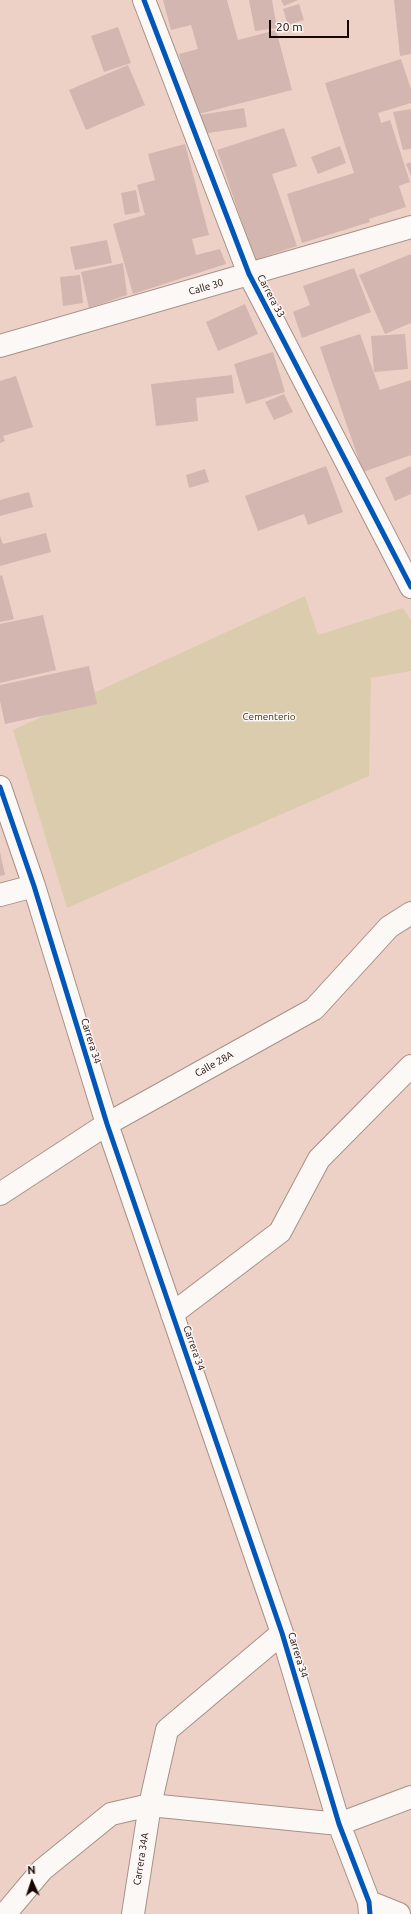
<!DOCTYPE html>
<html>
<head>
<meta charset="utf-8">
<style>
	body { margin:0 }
	#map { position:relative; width:411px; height:1914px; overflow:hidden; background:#edd1c6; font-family:Ubuntu,sans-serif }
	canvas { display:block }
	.north { position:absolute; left:12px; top:1862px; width:40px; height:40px; -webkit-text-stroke:3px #fcf7f5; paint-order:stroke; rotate:357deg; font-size:11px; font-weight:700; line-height:16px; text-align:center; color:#170703 }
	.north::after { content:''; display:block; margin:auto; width:14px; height:18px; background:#170703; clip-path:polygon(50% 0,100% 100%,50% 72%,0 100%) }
	.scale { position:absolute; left:269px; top:20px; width:80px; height:18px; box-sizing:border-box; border:2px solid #170703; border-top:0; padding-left:5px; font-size:12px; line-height:14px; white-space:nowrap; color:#170703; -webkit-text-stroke:3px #fcf7f5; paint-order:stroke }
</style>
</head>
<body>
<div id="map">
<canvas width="411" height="1914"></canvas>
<div class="north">N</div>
<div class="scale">20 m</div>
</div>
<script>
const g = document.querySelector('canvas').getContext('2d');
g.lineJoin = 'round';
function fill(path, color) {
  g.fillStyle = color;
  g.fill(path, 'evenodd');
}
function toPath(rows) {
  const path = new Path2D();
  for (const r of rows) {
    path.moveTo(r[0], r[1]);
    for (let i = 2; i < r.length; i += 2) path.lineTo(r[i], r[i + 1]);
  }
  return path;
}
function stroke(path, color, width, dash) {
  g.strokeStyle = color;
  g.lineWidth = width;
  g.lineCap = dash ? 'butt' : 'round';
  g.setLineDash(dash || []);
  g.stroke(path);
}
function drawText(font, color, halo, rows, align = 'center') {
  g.font = font + ' Ubuntu,sans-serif';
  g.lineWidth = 3;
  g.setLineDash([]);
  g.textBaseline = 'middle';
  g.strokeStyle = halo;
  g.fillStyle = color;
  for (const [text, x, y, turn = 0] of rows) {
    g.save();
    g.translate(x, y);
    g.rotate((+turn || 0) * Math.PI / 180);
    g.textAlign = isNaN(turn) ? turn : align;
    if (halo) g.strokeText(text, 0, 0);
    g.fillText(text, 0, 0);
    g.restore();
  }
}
fill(toPath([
	[305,596,318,635,403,608,411,620,411,671,371,678,369,776,67,908,13,730]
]), '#dbccae');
fill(toPath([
	[163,0,227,0,238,40,276,30,292,90,195,115,179,54,198,49,191,25,171,30],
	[249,0,272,0,277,28,255,31],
	[281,0,298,0,284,6],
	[394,0,411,0,411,54,400,56],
	[299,4,304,20,288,25,283,9],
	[118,27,131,63,104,72,91,36],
	[401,59,411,89,411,103,378,113,381,123,390,120,410,182,399,186,406,207,369,219,370,222,302,243,287,194,354,173,325,83],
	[128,65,145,105,86,130,69,90],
	[244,108,247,127,202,134,199,115],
	[411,109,411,149,403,150,393,112],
	[284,128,297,166,272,174,297,246,255,260,217,150],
	[185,144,209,235,192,239,196,255,220,249,226,264,133,294,113,224,145,215,137,185,155,180,148,154],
	[340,146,346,163,318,174,311,157],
	[411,162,411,176,406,164],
	[136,190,140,212,125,215,121,193],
	[107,240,112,263,75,270,70,247],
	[411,254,411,323,385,334,359,275],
	[123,263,127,295,89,308,81,272],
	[354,268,371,312,302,338,293,312,310,305,303,286],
	[80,275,83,303,63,306,60,277],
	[245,304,258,334,218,351,206,322],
	[360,334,380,390,411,380,411,455,363,472,320,347],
	[405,334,408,369,374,372,371,336],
	[273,352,285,392,246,404,234,364],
	[232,375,234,393,196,398,198,421,156,426,151,384],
	[16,376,33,427,3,436,5,441,0,443,0,381],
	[284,394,293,412,274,420,265,402],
	[326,466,343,512,308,525,304,514,258,531,245,496],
	[411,466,411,494,395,501,385,478],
	[205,469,209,482,189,488,186,475],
	[29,492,33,507,0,516,0,500],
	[46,533,51,552,0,566,0,536,3,544],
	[2,575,14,619,0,622,0,576],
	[43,615,56,670,0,683,0,624],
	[89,666,97,704,5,724,0,701,0,685],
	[0,852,5,875,0,876]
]), '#d3b6b0');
const minor = toPath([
	[144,0,249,274,411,587],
	[0,787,34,886,107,1124,282,1633,339,1824,369,1902,370,1914],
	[0,895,34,886],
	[0,1194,107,1124,314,1009,389,927,411,913],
	[172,1314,280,1232,319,1159,411,1066],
	[369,1902,399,1914],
	[5,1914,42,1870,111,1814,150,1805,339,1824,411,1797],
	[133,1914,150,1805,167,1730,282,1633]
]);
const major = toPath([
	[0,346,411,227]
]);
stroke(minor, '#a69188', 24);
stroke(major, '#a69188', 24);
stroke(minor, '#fcf8f6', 22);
stroke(major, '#fcf8f6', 22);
stroke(toPath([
	[144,0,249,274,411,587],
	[0,787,34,886,107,1124,282,1633,339,1824,369,1902,370,1914]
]), '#0057b8', 5);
drawText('10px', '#170703', '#fcf7f5', [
	["Calle 30",206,287,-16],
	["Carrera 33",271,296,62],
	["Carrera 34",91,1041,73],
	["Calle 28A",214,1064,-29],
	["Carrera 34",194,1348,71],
	["Carrera 34",298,1655,73],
	["Carrera 34A",141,1859,-81]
]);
drawText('10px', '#383411', '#fcf7f5', [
	["Cementerio",269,717]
]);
</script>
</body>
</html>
